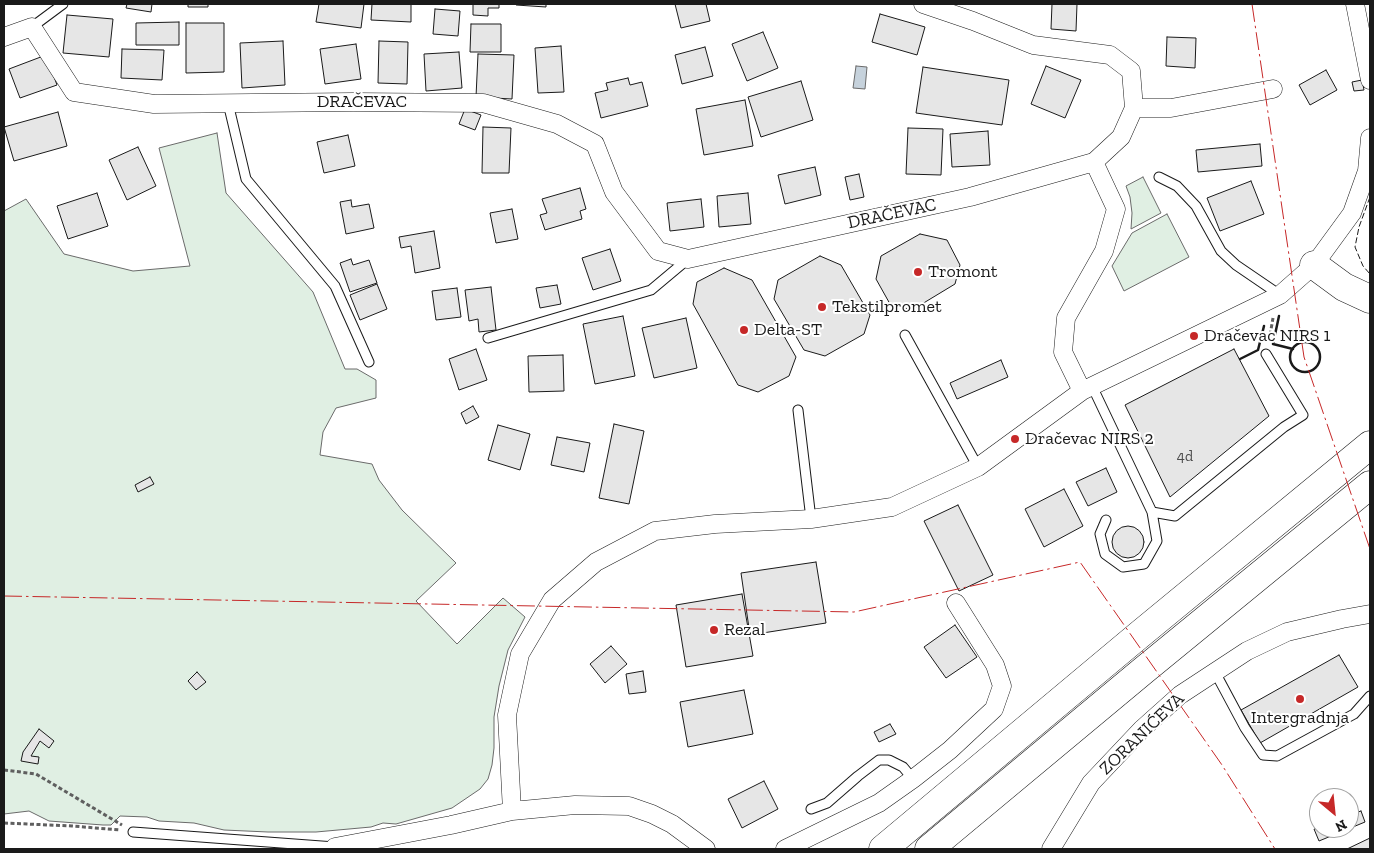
<!DOCTYPE html>
<html>
<head>
<meta charset="utf-8">
<style>
	body { margin:0 }
	#map { position:relative; width:1374px; height:853px; overflow:hidden; background:#fff; font-family:"Zilla Slab",serif }
	canvas { display:block }
	.frame { position:absolute; inset:0; border:5px solid #1a1a1a; pointer-events:none }
	.north { position:absolute; left:1309px; top:788px; width:50px; height:50px; box-sizing:border-box; background:#fff; border:1px solid #a3a3a3; border-radius:50%; rotate:152deg; font-size:14px; font-weight:700; line-height:20px; text-align:center; color:#1a1a1a }
	.north::after { content:''; display:block; margin:auto; width:18px; height:22px; background:#c62828; clip-path:polygon(50% 0,100% 100%,50% 72%,0 100%) }
</style>
</head>
<body>
<div id="map">
<canvas width="1374" height="853"></canvas>
<div class="frame"></div>
<div class="north">N</div>
</div>
<script>
const g = document.querySelector('canvas').getContext('2d');
g.lineJoin = 'round';
function fill(path, color) {
  g.fillStyle = color;
  g.fill(path, 'evenodd');
}
function toPath(rows) {
  const path = new Path2D();
  for (const r of rows) {
    if (r.length === 3) {
      path.moveTo(r[0] + r[2], r[1]);
      path.arc(r[0], r[1], r[2], 0, 2 * Math.PI);
      continue;
    }
    path.moveTo(r[0], r[1]);
    for (let i = 2; i < r.length; i += 2) path.lineTo(r[i], r[i + 1]);
  }
  return path;
}
function stroke(path, color, width, dash) {
  g.strokeStyle = color;
  g.lineWidth = width;
  g.lineCap = dash ? 'butt' : 'round';
  g.setLineDash(dash || []);
  g.stroke(path);
}
function drawText(font, color, halo, rows, align = 'center') {
  g.font = font + ' "Zilla Slab",serif';
  g.lineWidth = 4;
  g.setLineDash([]);
  g.textBaseline = 'middle';
  g.strokeStyle = halo;
  g.fillStyle = color;
  for (const [text, x, y, turn = 0] of rows) {
    g.save();
    g.translate(x, y);
    g.rotate((+turn || 0) * Math.PI / 180);
    g.textAlign = isNaN(turn) ? turn : align;
    if (halo) g.strokeText(text, 0, 0);
    g.fillText(text, 0, 0);
    g.restore();
  }
}
const green = toPath([
	[217,133,226,193,313,292,345,369,357,369,376,380,376,398,336,408,323,432,320,455,372,464,379,480,402,510,456,563,416,601,457,644,503,598,525,617,508,650,499,686,494,717,494,748,492,765,488,779,480,789,452,808,396,824,383,823,371,827,316,832,268,832,224,830,194,823,159,821,147,817,120,816,111,825,103,825,49,821,29,811,4,814,4,211,26,199,64,254,133,271,190,266,159,148,217,133],
	[1143,177,1161,213,1131,229,1132,213,1130,197,1126,186,1143,177],
	[1167,214,1189,257,1124,291,1112,266,1132,233,1167,214]
]);
fill(green, '#e0efe3');
stroke(green, '#6a6a6a', 1);
const water = toPath([
	[856,66,867,67,865,89,853,88,856,66]
]);
fill(water, '#c6d2dc');
stroke(water, '#6a6a6a', 1);
const building = toPath([
	[127,4,152,4,151,12,126,8,127,4],
	[188,4,208,4,208,7,188,7,188,4],
	[319,4,364,4,361,28,316,22,319,4],
	[372,4,411,4,411,22,371,20,372,4],
	[473,4,499,4,499,8,488,8,488,16,473,15,473,4],
	[516,4,546,4,546,7,516,5,516,4],
	[675,4,706,4,710,21,681,28,675,4],
	[1052,4,1077,4,1076,31,1051,29,1052,4],
	[435,9,460,11,458,36,433,34,435,9],
	[880,14,925,27,917,55,872,42,880,14],
	[67,15,113,19,109,57,63,53,67,15],
	[179,22,179,45,136,45,136,23,179,22],
	[186,23,224,23,224,72,186,73,186,23],
	[471,24,501,24,501,52,470,52,471,24],
	[763,32,778,68,747,81,732,44,763,32],
	[1167,37,1196,38,1195,68,1166,66,1167,37],
	[283,41,285,85,242,88,240,43,283,41],
	[379,41,408,42,407,84,378,83,379,41],
	[356,44,361,79,325,84,320,49,356,44],
	[561,46,564,92,538,93,535,48,561,46],
	[705,47,713,76,682,84,675,55,705,47],
	[122,49,164,50,162,80,121,78,122,49],
	[459,52,462,88,426,91,424,54,459,52],
	[478,54,514,55,512,99,476,97,478,54],
	[46,55,57,85,20,98,9,69,46,55],
	[1046,66,1081,80,1065,118,1031,104,1046,66],
	[923,67,1009,80,1002,125,916,113,923,67],
	[1326,70,1337,90,1310,105,1299,85,1326,70],
	[628,78,630,85,642,82,648,106,601,118,595,93,608,90,606,83,628,78],
	[1362,80,1364,90,1354,91,1352,82,1362,80],
	[801,81,813,120,761,137,748,97,801,81],
	[745,100,753,146,704,155,696,109,745,100],
	[465,109,481,115,475,130,459,124,465,109],
	[58,112,67,146,14,161,4,127,58,112],
	[483,127,511,128,509,173,482,173,483,127],
	[908,128,943,129,941,175,906,174,908,128],
	[988,131,990,165,952,167,950,134,988,131],
	[348,135,355,166,324,173,317,142,348,135],
	[1260,144,1262,166,1198,172,1196,150,1260,144],
	[138,147,156,186,127,200,109,160,138,147],
	[815,167,821,195,785,204,778,175,815,167],
	[859,174,864,197,850,200,845,177,859,174],
	[1251,181,1264,214,1220,231,1207,198,1251,181],
	[580,188,586,209,580,211,582,219,545,230,540,215,547,213,542,199,580,188],
	[97,193,108,226,68,239,57,206,97,193],
	[748,193,751,224,719,227,717,196,748,193],
	[701,199,704,227,670,231,667,203,701,199],
	[351,200,352,207,369,204,374,228,346,234,340,202,351,200],
	[512,209,518,239,496,243,490,213,512,209],
	[434,231,440,268,415,273,411,246,401,248,399,237,434,231],
	[920,234,947,240,960,265,955,284,912,310,890,304,876,279,881,256,920,234],
	[610,249,621,281,593,290,582,258,610,249],
	[820,256,841,265,870,315,864,334,825,356,804,350,774,299,778,280,820,256],
	[351,259,353,265,369,260,377,283,350,292,340,263,351,259],
	[724,268,752,280,796,357,789,376,758,392,738,385,693,304,697,282,724,268],
	[377,284,387,309,360,320,350,295,377,284],
	[557,285,561,304,540,308,536,288,557,285],
	[491,287,496,330,479,332,478,319,469,321,465,290,491,287],
	[457,288,461,317,436,320,432,291,457,288],
	[623,316,635,376,595,384,583,324,623,316],
	[686,318,697,368,654,378,642,328,686,318],
	[476,349,487,380,459,390,449,359,476,349],
	[1234,349,1269,416,1170,497,1125,405,1234,349],
	[563,355,564,391,529,392,528,356,563,355],
	[1001,360,1008,377,957,399,950,383,1001,360],
	[473,406,479,417,466,424,461,413,473,406],
	[614,424,644,431,629,504,599,498,614,424],
	[498,425,530,434,520,470,488,460,498,425],
	[557,437,590,443,584,472,551,465,557,437],
	[1106,468,1117,492,1088,506,1076,482,1106,468],
	[150,477,154,484,138,492,135,485,150,477],
	[1064,489,1083,526,1044,547,1025,509,1064,489],
	[958,505,993,575,959,591,924,521,958,505],
	[1128,542,16],
	[816,562,826,623,750,635,741,573,816,562],
	[742,594,753,656,686,667,676,605,742,594],
	[955,625,977,657,946,678,924,647,955,625],
	[611,646,627,664,605,683,590,664,611,646],
	[1339,655,1358,687,1260,743,1241,710,1339,655],
	[643,671,646,692,629,694,626,674,643,671],
	[197,672,206,682,196,690,188,681,197,672],
	[744,690,753,734,688,747,680,702,744,690],
	[890,724,896,734,879,742,874,732,890,724],
	[39,729,54,741,49,748,40,741,31,756,39,757,38,764,21,761,23,752,39,729],
	[764,781,778,809,742,828,728,799,764,781],
	[1361,811,1365,822,1319,841,1314,829,1319,828,1349,828,1349,815,1361,811],
	[1370,838,1370,849,1347,849,1370,838]
]);
fill(building, '#e6e6e6');
stroke(building, '#1a1a1a', 1);
const service = toPath([
	[32,27,63,4],
	[228,103,246,179,335,286,369,362],
	[1159,177,1177,186,1196,206,1221,251,1236,265,1280,295],
	[905,335,978,467],
	[488,338,651,290,688,259],
	[1092,386,1152,512,1175,516,1284,427,1303,415,1266,354],
	[798,410,811,519],
	[1106,520,1100,534,1105,554,1123,567,1144,564,1157,541,1152,512],
	[1215,672,1245,728,1263,755,1277,756,1354,714,1370,696],
	[811,809,827,803,858,776,879,760,889,760,903,767,913,779],
	[133,832,335,847]
]);
const minor = toPath([
	[923,4,973,21,1033,45,1110,55,1131,71,1134,108,1121,137,1094,162],
	[1355,4,1370,80],
	[4,37,32,27,74,92,154,104,353,102,483,103,557,124,595,144,614,192,658,251,688,259,970,197,1094,162,1116,209,1104,251,1066,318,1063,352,1082,391],
	[1134,108,1171,108,1273,89],
	[512,811,507,715,520,654,552,600,596,562,655,531,715,524,811,519,892,507,978,467,1082,391,1280,295,1314,265,1352,213,1367,171,1370,138],
	[334,849,335,847,451,825,512,811,575,805,629,806,652,814,672,824,706,849],
	[785,849,879,803,913,779,950,750,994,709,1002,686,995,665,956,603],
	[1051,849,1091,783,1142,729,1180,695,1247,651,1287,632,1342,619,1370,614]
]);
const trunk = toPath([
	[1314,265,1344,287,1370,299],
	[883,849,1139,635,1370,445],
	[929,849,1144,670,1370,485]
]);
stroke(service, '#1a1a1a', 11);
stroke(minor, '#1a1a1a', 19);
stroke(trunk, '#1a1a1a', 29);
stroke(toPath([
	[1269,341,1273,318],
	[4,770,36,774,122,825],
	[4,823,72,826,120,830]
]), '#5f5f5f', 3, [4, 2.5]);
stroke(service, '#fff', 9);
stroke(minor, '#fff', 18);
stroke(trunk, '#fff', 28);
stroke(toPath([
	[1370,197,1359,227,1355,247,1363,266,1370,274]
]), '#1a1a1a', 1, [6, 2.5]);
stroke(toPath([
	[1279,316,1273,344,1293,349],
	[1305,357,15],
	[1240,359,1258,350,1264,326]
]), '#1a1a1a', 2.5);
stroke(toPath([
	[1252,4,1304,357,1370,549],
	[4,596,854,612,1080,562,1222,765,1275,849]
]), '#c62828', 1, [18, 4, 2.5, 4]);
for (const [x, y, r, color] of [
	[918,272,5,"#c62828"],
	[822,307,5,"#c62828"],
	[744,330,5,"#c62828"],
	[1194,336,5,"#c62828"],
	[1015,439,5,"#c62828"],
	[714,630,5,"#c62828"],
	[1300,699,5,"#c62828"]
]) {
  const dot = new Path2D();
  dot.arc(x, y, r, 0, 2 * Math.PI);
  g.fillStyle = color;
  g.fill(dot);
  stroke(dot, '#fff', 2);
}
drawText('15px', '#4d4d4d', null, [
	["4d",1185,457]
]);
drawText('18px', '#1a1a1a', '#fff', [
	["DRAČEVAC",362,102],
	["DRAČEVAC",892,214,-12],
	["ZORANIĆEVA",1142,734,-44]
]);
drawText('18px', '#1a1a1a', '#fff', [
	["Tromont",928,272],
	["Tekstilpromet",832,307],
	["Delta-ST",754,330],
	["Dračevac NIRS 1",1204,336],
	["Dračevac NIRS 2",1025,439],
	["Rezal",724,630],
	["Intergradnja",1300,718,"center"]
], 'left');
</script>
</body>
</html>
